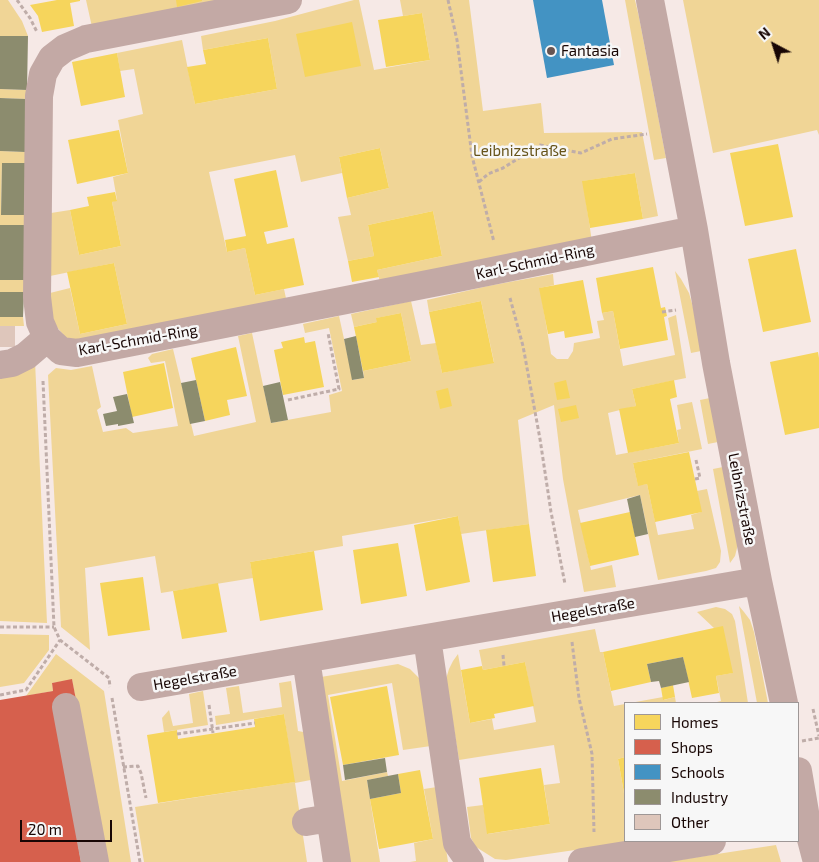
<!DOCTYPE html>
<html>
<head>
<meta charset="utf-8">
<style>
	body { margin:0 }
	#map { position:relative; width:819px; height:862px; overflow:hidden; background:#f6e9e6; font-family:"Exo 2",sans-serif }
	canvas { display:block }
	.legend { position:absolute; left:624px; top:702px; width:175px; height:140px; box-sizing:border-box; background:#f7f7f7; border:1px solid #9e9796; margin:0; padding:6px 9px; list-style:none; font-size:15px; color:#180604 }
	.legend li { display:flex; align-items:center; gap:10px; height:25px }
	.legend b { width:25px; border:1px solid #9e9796 }
	.north { position:absolute; left:749px; top:20px; width:50px; height:50px; -webkit-text-stroke:4px #f7f7f7; paint-order:stroke; rotate:320deg; font-size:14px; font-weight:700; line-height:20px; text-align:center; color:#180604 }
	.north::after { content:''; display:block; margin:auto; width:18px; height:22px; background:#180604; clip-path:polygon(50% 0,100% 100%,50% 72%,0 100%) }
	.scale { position:absolute; left:20px; top:820px; width:92px; height:22px; box-sizing:border-box; border:2px solid #180604; border-top:0; padding-left:6px; font-size:15px; line-height:18px; white-space:nowrap; color:#180604; -webkit-text-stroke:4px #f7f7f7; paint-order:stroke }
</style>
</head>
<body>
<div id="map">
<canvas width="819" height="862"></canvas>
<ul class="legend">
<li><b style="height:14px;background:#f6d55c"></b>Homes</li>
<li><b style="height:14px;background:#d6604d"></b>Shops</li>
<li><b style="height:14px;background:#4393c3"></b>Schools</li>
<li><b style="height:14px;background:#8c8c6e"></b>Industry</li>
<li><b style="height:14px;background:#dec6bb"></b>Other</li>
</ul>
<div class="north">N</div>
<div class="scale">20 m</div>
</div>
<script>
const g = document.querySelector('canvas').getContext('2d');
g.lineJoin = 'round';
function fill(path, color) {
  g.fillStyle = color;
  g.fill(path, 'evenodd');
}
function toPath(rows) {
  const path = new Path2D();
  for (const r of rows) {
    path.moveTo(r[0], r[1]);
    for (let i = 2; i < r.length; i += 2) path.lineTo(r[i], r[i + 1]);
  }
  return path;
}
function stroke(path, color, width, dash) {
  g.strokeStyle = color;
  g.lineWidth = width;
  g.lineCap = dash ? 'butt' : 'round';
  g.setLineDash(dash || []);
  g.stroke(path);
}
function drawText(font, color, halo, rows, align = 'center') {
  g.font = font + ' "Exo 2",sans-serif';
  g.lineWidth = 5;
  g.setLineDash([]);
  g.textBaseline = 'middle';
  g.strokeStyle = halo;
  g.fillStyle = color;
  for (const [text, x, y, turn = 0] of rows) {
    g.save();
    g.translate(x, y);
    g.rotate((+turn || 0) * Math.PI / 180);
    g.textAlign = isNaN(turn) ? turn : align;
    if (halo) g.strokeText(text, 0, 0);
    g.fillText(text, 0, 0);
    g.restore();
  }
}
fill(toPath([
	[0,0,8,0,22,21,28,36,0,36],
	[86,0,230,0,92,27],
	[354,0,359,0,374,70,430,60,422,13,403,16,400,0,469,0,483,111,541,103,544,133,642,132,658,216,643,219,635,173,583,181,592,242,380,282,377,270,442,256,433,211,368,225,374,256,348,261,338,217,351,215,347,198,389,188,380,148,339,157,342,173,301,182,295,155,209,172,227,252,245,248,255,295,284,289,287,303,87,343,66,338,56,326,51,315,50,293,70,288,80,334,127,324,114,263,50,276,51,213,70,210,79,255,121,246,112,202,117,200,113,177,128,173,118,120,143,114,134,69,120,71,117,53,182,40,195,104,277,89,268,38,203,50,201,36,275,21],
	[625,0,635,0,639,17,666,158,654,160],
	[683,0,819,0,819,135,817,130,713,153],
	[0,89,27,90,27,99,0,98],
	[0,151,25,152,26,163,2,163,1,214,25,215,26,225,0,225],
	[675,271,681,279,689,293,693,307,701,351,691,353],
	[553,274,554,285,540,288,551,354,557,359,568,359,573,351,574,343,600,338,597,321,604,320,602,313,613,311,623,366,675,355,668,318,676,315,686,378,632,389,636,406,608,413,616,455,679,443,677,430,681,429,677,405,692,402,702,449,633,463,638,485,647,484,658,535,694,529,691,515,701,512,697,491,707,489,721,551,720,562,716,568,706,571,658,580,640,495,578,510,591,570,612,565,616,587,584,592,563,479,554,405,518,420,529,524,461,534,458,516,342,536,343,546,250,562,253,578,161,593,155,556,85,568,90,650,61,627,48,375,56,368,71,370,92,366,101,407,97,410,103,432,126,428,133,433,178,426,165,361,151,363,148,358,152,354,173,349,194,436,256,422,238,336,252,333,271,423,331,412,329,395,342,391,329,328,305,333,303,324,339,316,353,380,364,378,363,371,411,361,401,313,377,318,377,322,354,327,351,314,411,301,421,345,436,343,442,373,494,362,481,301,429,312,427,300,488,286],
	[0,280,26,280,24,292,0,292],
	[0,317,23,317,24,326,0,326],
	[35,361,47,623,0,621,0,371],
	[710,398,718,442,708,444,700,400],
	[723,467,737,539,737,548,735,556,730,563,713,469],
	[739,606,744,612,750,620,754,632,768,703,757,703],
	[716,607,725,609,732,614,735,621,748,703,713,703,721,701,716,676,732,673,715,629,697,612],
	[595,629,600,652,603,652,614,706,625,704,625,757,618,759,625,799,625,841,637,841,506,860,495,859,476,847,471,838,467,807,483,805,488,834,550,824,544,785,560,783,554,745,459,760,446,679,449,669,453,661,458,654,470,723,492,719,494,730,536,722,525,662,483,670,479,650],
	[0,634,49,635,49,650,24,683,0,687],
	[56,654,104,691,131,862,108,862,72,680,52,683,53,691,26,696],
	[398,664,410,669,419,678,423,692,431,746,403,750,392,683,328,695,342,781,387,772,388,776,367,780,380,862,344,862,315,678],
	[291,681,298,731,309,733,316,779,295,783,307,862,144,862,135,807,294,782,284,714,216,725,215,716,230,714,226,688,239,686,243,713,282,707,279,683],
	[203,691,208,725,164,732,162,718,169,710,173,726,193,723,189,694],
	[663,697,664,700,675,697,676,703,630,703],
	[437,787,448,862,410,862,416,861,414,843,433,839,424,789],
	[776,845,781,862,665,862]
]), '#f0d596');
fill(toPath([
	[57,0,80,0,80,1,70,3,74,26,42,32,38,16,30,5],
	[176,0,202,0,202,1,177,7],
	[422,13,430,60,386,67,378,20],
	[352,22,361,66,305,77,296,34],
	[268,38,277,89,195,104,187,67,206,64,203,50],
	[117,53,125,97,81,106,72,62],
	[119,130,128,173,77,184,68,140],
	[778,144,793,217,745,226,730,153],
	[380,148,389,188,347,198,339,157],
	[276,170,288,227,264,232,267,244,294,238,304,285,255,295,245,248,227,252,225,240,246,236,234,179],
	[635,173,643,219,590,228,582,181],
	[115,192,117,201,112,202,121,246,79,255,70,210,89,206,87,197],
	[433,211,442,256,377,270,379,277,352,282,348,261,374,256,368,225],
	[796,249,811,322,763,332,748,259],
	[114,263,127,324,80,334,67,272],
	[653,267,661,308,665,307,667,316,664,317,668,340,620,349,613,311,602,313,596,278],
	[583,280,593,333,565,338,564,331,548,334,539,288],
	[481,301,494,363,442,373,429,312],
	[401,313,411,361,363,371,354,327,377,322,376,318],
	[304,337,305,343,315,341,324,387,283,395,274,350,283,348,281,342],
	[236,347,247,396,227,400,230,415,205,421,191,358],
	[818,352,819,358,819,428,785,435,770,362],
	[164,363,173,408,132,417,123,372],
	[566,380,570,398,557,400,554,383],
	[674,380,677,397,670,399,679,443,628,453,619,409,636,406,632,389],
	[448,388,452,406,440,409,436,391],
	[576,405,579,418,561,422,558,409],
	[689,452,702,512,655,522,647,484,638,486,633,463],
	[630,512,639,555,590,566,580,523],
	[458,516,470,582,426,591,414,525],
	[529,524,536,576,493,582,486,530],
	[398,543,407,596,361,604,353,550],
	[314,551,323,610,260,621,250,562],
	[143,577,150,630,108,636,100,583],
	[218,583,227,632,182,639,173,591],
	[723,626,733,673,716,676,719,693,692,698,683,657,647,664,651,682,611,691,603,652],
	[525,662,534,706,494,714,495,718,470,723,461,670,482,666,483,670],
	[673,685,675,697,663,700,661,688],
	[387,686,399,755,343,765,330,697],
	[284,714,295,782,158,803,147,735,177,730,178,739,255,727,254,719],
	[625,757,625,793,624,793,618,759],
	[541,768,550,824,487,834,479,778],
	[420,770,433,839,379,849,370,799,401,793,398,774]
]), '#f6d55c');
fill(toPath([
	[72,679,77,705,60,735,81,862,0,862,0,700,53,691,52,683]
]), '#d6604d');
fill(toPath([
	[533,0,602,0,614,65,547,78]
]), '#4393c3');
fill(toPath([
	[0,36,28,36,27,90,0,89],
	[0,98,27,99,25,152,0,151],
	[2,163,26,163,25,215,1,215],
	[0,225,26,225,26,280,0,280],
	[0,292,24,292,23,317,0,317],
	[356,336,364,378,352,380,344,339],
	[196,380,205,421,190,424,181,383],
	[280,382,288,420,271,423,263,386],
	[127,394,134,423,118,426,118,424,106,426,103,414,117,411,113,397],
	[640,495,648,534,635,537,627,499],
	[683,657,689,682,661,688,659,681,651,682,647,664],
	[385,758,387,772,345,780,343,765],
	[398,774,401,793,370,799,367,780]
]), '#8c8c6e');
fill(toPath([
	[0,326,15,326,15,347,0,347]
]), '#dec6bb');
stroke(toPath([
	[17,0,30,18,37,32],
	[448,0,457,40,472,156,494,242],
	[479,182,488,174,503,168,540,145,581,153,612,139,647,134],
	[510,298,523,346,540,439,551,512,565,584],
	[662,312,676,310],
	[43,381,54,627,60,640,109,678,110,687],
	[288,400,339,389,328,333],
	[695,479,700,478,696,460],
	[0,627,54,627],
	[572,642,579,698,592,754,594,832],
	[503,655,504,666],
	[0,695,26,690,60,640],
	[112,698,140,862],
	[209,705,213,733],
	[813,709,819,736],
	[177,734,255,723],
	[802,741,819,738],
	[123,767,138,766,141,773,146,798]
]), '#bfada9', 3, [4, 2.5]);
stroke(toPath([
	[288,0,86,39,65,48,52,58,43,74,39,96,37,297,40,322,47,338,61,351,77,353,448,280,694,230],
	[650,0,694,230,716,363,758,581,784,703],
	[0,365,12,363,26,356,47,338],
	[427,638,457,843,470,862],
	[306,659,337,862],
	[141,687,758,581],
	[66,707,95,862],
	[798,771,807,824,817,862],
	[306,822,330,818],
	[582,862,712,841]
]), '#c3a9a5', 28);
for (const [x, y, r, color] of [
	[551,51,5,"#665553"]
]) {
  const dot = new Path2D();
  dot.arc(x, y, r, 0, 2 * Math.PI);
  g.fillStyle = color;
  g.fill(dot);
  stroke(dot, '#f7f7f7', 2);
}
drawText('15px', '#180604', '#f7f7f7', [
	["Fantasia",561,51]
], 'left');
drawText('15px', '#665319', '#f7f7f7', [
	["Leibnizstraße",520,151]
]);
drawText('15px', '#180604', '#f7f7f7', [
	["Karl-Schmid-Ring",535,262,-12],
	["Karl-Schmid-Ring",138,340,-10],
	["Leibnizstraße",742,499,79],
	["Hegelstraße",593,610,-10],
	["Hegelstraße",195,678,-10]
]);
</script>
</body>
</html>
